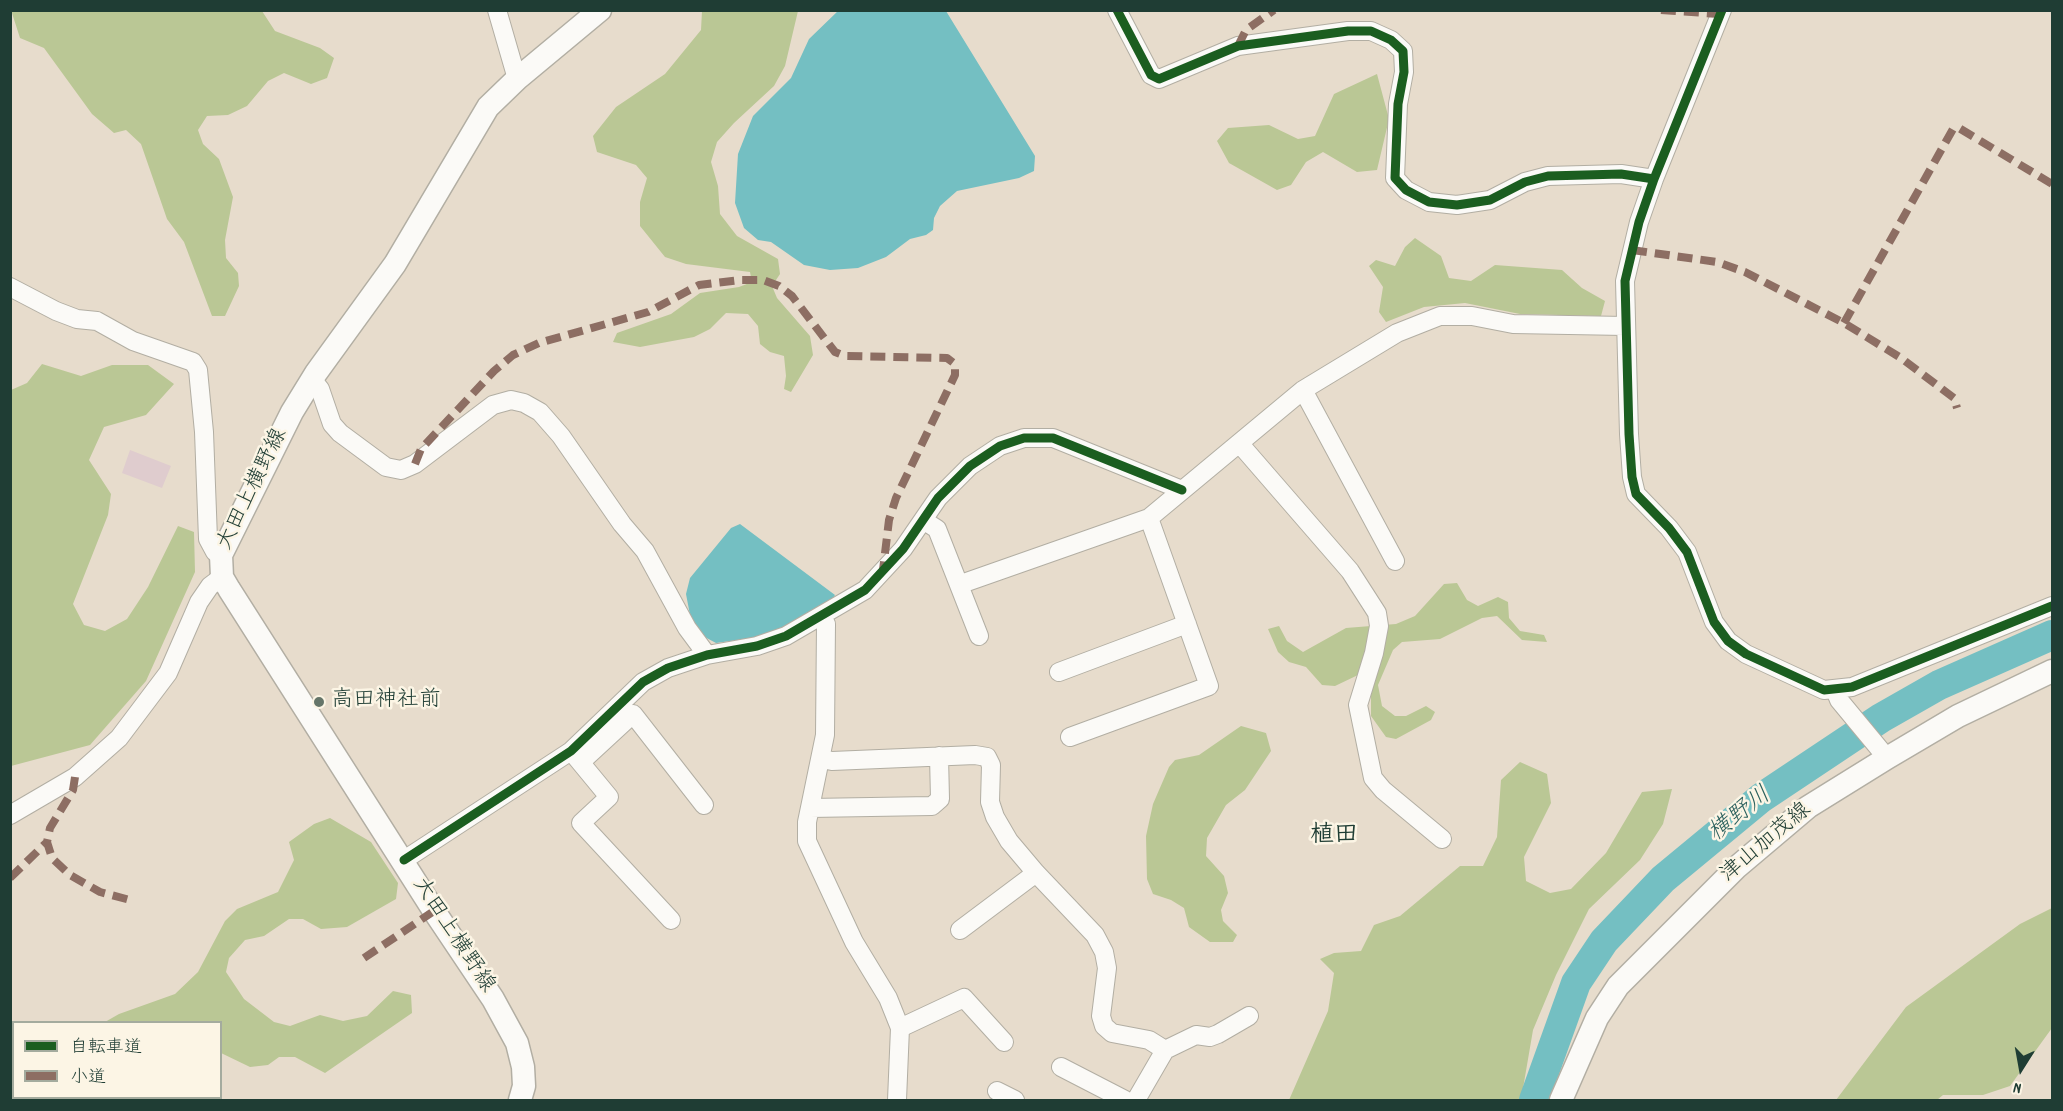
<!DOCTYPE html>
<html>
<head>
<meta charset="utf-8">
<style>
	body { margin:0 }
	#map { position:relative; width:2063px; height:1111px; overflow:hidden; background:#e7dccc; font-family:Dekko,"Klee One",sans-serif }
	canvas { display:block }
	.frame { position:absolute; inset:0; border:12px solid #1f3d34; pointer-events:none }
	.legend { position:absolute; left:12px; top:1021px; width:210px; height:78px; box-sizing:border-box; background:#fcf5e5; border:2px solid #a4ab9e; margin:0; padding:8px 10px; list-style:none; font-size:18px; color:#1f3d34 }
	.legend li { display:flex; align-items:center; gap:12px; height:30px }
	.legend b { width:30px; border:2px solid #a4ab9e }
	.north { position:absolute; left:1991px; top:1039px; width:60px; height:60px; -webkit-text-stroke:4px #fcf5e5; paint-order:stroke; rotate:191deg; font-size:16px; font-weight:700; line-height:24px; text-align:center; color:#1f3d34 }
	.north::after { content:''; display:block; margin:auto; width:21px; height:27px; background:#1f3d34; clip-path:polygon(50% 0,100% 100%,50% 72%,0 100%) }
</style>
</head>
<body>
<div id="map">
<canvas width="2063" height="1111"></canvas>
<div class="frame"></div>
<ul class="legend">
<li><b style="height:8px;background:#1b5e20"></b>自転車道</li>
<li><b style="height:8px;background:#8d6e63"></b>小道</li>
</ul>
<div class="north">N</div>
</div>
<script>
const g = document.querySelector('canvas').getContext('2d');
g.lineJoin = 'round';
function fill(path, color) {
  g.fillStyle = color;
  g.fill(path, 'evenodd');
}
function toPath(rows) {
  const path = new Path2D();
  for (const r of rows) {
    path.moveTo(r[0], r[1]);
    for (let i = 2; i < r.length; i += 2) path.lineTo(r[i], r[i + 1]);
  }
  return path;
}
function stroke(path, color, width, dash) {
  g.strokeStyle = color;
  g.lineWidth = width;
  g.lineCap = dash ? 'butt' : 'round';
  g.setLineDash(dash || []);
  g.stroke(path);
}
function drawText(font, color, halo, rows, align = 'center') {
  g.font = font + ' Dekko,"Klee One",sans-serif';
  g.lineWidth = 5;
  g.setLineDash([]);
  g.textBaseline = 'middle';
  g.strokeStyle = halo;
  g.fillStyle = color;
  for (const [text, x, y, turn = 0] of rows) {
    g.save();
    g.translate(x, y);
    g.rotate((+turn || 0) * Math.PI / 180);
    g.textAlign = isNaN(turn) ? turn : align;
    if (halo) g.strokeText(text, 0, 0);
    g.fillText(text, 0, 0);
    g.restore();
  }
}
fill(toPath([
	[11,10,262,11,275,31,320,48,334,58,327,78,311,84,284,73,268,81,247,106,228,115,207,116,198,130,203,144,219,159,233,197,225,240,226,258,238,273,239,286,225,316,212,316,184,242,167,219,141,144,126,130,114,133,92,114,44,48,20,38],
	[702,11,798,11,785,66,774,86,734,123,717,142,711,162,718,186,720,214,737,236,778,259,780,274,772,286,777,298,810,336,813,355,791,392,784,389,786,376,784,356,770,352,760,344,758,326,748,314,726,313,710,329,694,337,640,347,613,342,617,333,671,314,700,293,739,287,752,282,750,272,686,264,665,257,640,226,640,202,647,178,636,165,597,152,593,136,616,107,665,74,701,30],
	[1377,74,1389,119,1377,170,1357,172,1323,152,1306,162,1291,185,1277,190,1229,163,1217,141,1228,128,1269,125,1298,139,1315,136,1334,94],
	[1415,238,1441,256,1449,278,1471,281,1495,265,1562,270,1582,288,1605,301,1601,316,1520,314,1465,303,1424,307,1386,322,1379,312,1383,287,1369,266,1376,260,1395,266,1405,247],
	[42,364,81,376,112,365,148,365,174,384,146,415,104,427,89,460,111,494,108,515,73,604,84,625,105,631,127,619,148,587,178,526,194,532,195,572,146,681,90,745,11,766,11,390,27,383],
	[1457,583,1467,600,1478,606,1498,597,1508,602,1509,618,1520,631,1544,635,1547,642,1522,640,1497,616,1482,618,1440,639,1402,642,1393,650,1378,685,1382,706,1395,716,1406,716,1426,706,1435,712,1431,720,1396,739,1386,737,1371,716,1371,686,1358,675,1335,686,1322,685,1306,667,1289,662,1278,652,1268,629,1279,626,1287,641,1303,652,1346,628,1396,624,1415,616,1444,584],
	[1241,726,1266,733,1271,751,1245,790,1226,805,1207,838,1206,856,1224,876,1228,893,1221,910,1223,921,1237,935,1233,942,1210,942,1189,927,1184,908,1171,900,1153,894,1147,879,1146,836,1153,804,1169,767,1175,760,1199,755],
	[1520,762,1547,774,1551,803,1524,857,1526,881,1550,893,1571,889,1606,853,1642,792,1672,789,1663,824,1640,860,1589,909,1556,975,1533,1030,1521,1100,1289,1100,1328,1011,1334,973,1320,959,1334,953,1361,951,1374,925,1400,916,1460,866,1483,866,1497,837,1501,780],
	[330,818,371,842,398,883,396,899,347,927,321,929,303,919,289,919,264,936,245,940,229,958,226,972,244,999,274,1022,290,1026,320,1015,343,1021,367,1016,393,991,411,995,412,1013,325,1073,295,1057,279,1057,268,1065,250,1067,221,1053,220,1022,105,1022,119,1014,175,994,198,972,225,921,237,909,278,892,294,860,289,842,314,824],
	[2052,908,2052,1028,2010,1086,1983,1095,1943,1095,1937,1100,1836,1100,1906,1007,2020,924]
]), '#bac795');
fill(toPath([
	[839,10,946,11,1035,156,1034,171,1019,178,957,191,940,206,934,218,933,230,926,235,910,239,886,257,858,268,830,270,804,265,771,242,758,240,744,228,735,203,738,154,753,116,791,78,809,39],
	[740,524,835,595,831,601,797,622,759,637,716,643,701,635,690,615,686,594,690,578,731,528]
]), '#74bfc2');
stroke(toPath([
	[1534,1100,1576,983,1604,941,1663,879,1761,798,1881,718,1939,685,2052,635]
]), '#74bfc2', 30);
fill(toPath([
	[130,450,171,466,162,488,122,473]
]), '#dfccce');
const minor = toPath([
	[497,10,517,79],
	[1117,10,1151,75,1159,79,1238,46,1348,31,1371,31,1391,40,1403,51,1404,72,1398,104,1395,178,1406,190,1429,202,1457,205,1490,200,1525,182,1548,176,1621,174,1654,179],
	[1722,10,1654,179,1639,222,1625,281,1629,434,1632,477,1636,494,1669,528,1687,552,1714,622,1728,641,1746,654,1824,690,1852,687,2052,606],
	[10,287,56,311,77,319,97,321,133,341,193,362,198,370,204,432,208,539,215,552,221,555],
	[312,379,320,389,332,424,340,433,386,467,401,470,415,464,493,405,511,400,524,403,540,412,561,436,622,524,645,551,687,628,707,655],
	[1303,390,1395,561],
	[1239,443,1350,571,1377,613,1379,626,1374,653,1358,705,1373,778,1383,790,1442,839],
	[923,520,937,529,979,636],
	[961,584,1149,518,1303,390,1397,333,1440,316,1472,316,1513,324,1625,326],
	[822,617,826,624,825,735,807,822,807,841,854,942,888,998,900,1028,897,1100],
	[1059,672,1187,624],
	[1835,690,1839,700,1887,758],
	[1070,737,1209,686,1149,518],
	[571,751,609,797,581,823,671,920],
	[822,759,832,761,975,755,987,757,991,765,990,802,995,817,1009,841,1036,873,1095,935,1104,952,1107,968,1101,1016,1104,1026,1112,1033,1149,1040,1165,1050],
	[581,762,633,714,704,805],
	[810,808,932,806,940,799,939,756],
	[10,815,75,777,119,738,168,673,199,602,210,586,222,577],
	[404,860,571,751,643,682,668,668,707,655,757,646,786,636,865,590,903,549,938,498,970,466,1000,446,1024,438,1053,438,1182,490],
	[960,930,1036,873],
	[900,1028,964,998,1004,1042],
	[1061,1067,1125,1100],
	[997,1091,1015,1100],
	[1136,1100,1165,1050,1196,1035,1210,1037,1218,1034,1249,1016]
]);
const major = toPath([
	[520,1100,524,1086,523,1067,517,1043,493,999,434,911,229,589,222,577,221,555,292,412,316,373,395,264,488,107,517,79,600,10],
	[1561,1100,1597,1018,1618,986,1737,867,1808,807,1887,758,1958,716,2052,671]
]);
stroke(minor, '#b2aea3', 20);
stroke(major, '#b2aea3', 25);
stroke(minor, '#fbfaf7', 18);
stroke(major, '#fbfaf7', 22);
stroke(toPath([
	[1661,10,1719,14],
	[1238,46,1246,30,1274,10],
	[1632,250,1717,262,1745,272,1844,323,1901,358,1954,398,1957,408],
	[1844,323,1953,129,1959,128,2052,184],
	[415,464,421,449,494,371,513,355,539,343,648,312,699,285,740,280,763,280,779,286,792,296,835,352,845,356,947,358,955,364,955,375,896,498,889,520,883,570],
	[75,777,73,790,50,828,47,842,52,858,70,875,100,892,130,900],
	[10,878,47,842],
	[364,958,434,911]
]), '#8d6e63', 8, [15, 8]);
stroke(toPath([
	[1117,10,1151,75,1159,79,1238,46,1348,31,1371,31,1391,40,1403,51,1404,72,1398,104,1395,178,1406,190,1429,202,1457,205,1490,200,1525,182,1548,176,1621,174,1654,179],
	[1722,10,1654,179,1639,222,1625,281,1629,434,1632,477,1636,494,1669,528,1687,552,1714,622,1728,641,1746,654,1824,690,1852,687,2052,606],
	[404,860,571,751,643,682,668,668,707,655,757,646,786,636,865,590,903,549,938,498,970,466,1000,446,1024,438,1053,438,1182,490]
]), '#1b5e20', 9);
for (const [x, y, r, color] of [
	[319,702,6,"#657569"]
]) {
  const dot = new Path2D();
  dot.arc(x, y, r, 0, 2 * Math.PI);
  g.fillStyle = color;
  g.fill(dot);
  stroke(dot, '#fcf5e5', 2);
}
drawText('22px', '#1f3d34', '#fcf5e5', [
	["大田上横野線",254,490,-64],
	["津山加茂線",1767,844,-40],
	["大田上横野線",452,936,57]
]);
drawText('22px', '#1f3d34', '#fcf5e5', [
	["高田神社前",331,702]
], 'left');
drawText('italic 24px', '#2a605d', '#fcf5e5', [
	["横野川",1741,816,-38]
]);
drawText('bold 24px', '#1f3d34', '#fcf5e5', [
	["植田",1334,838]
]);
</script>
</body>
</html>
